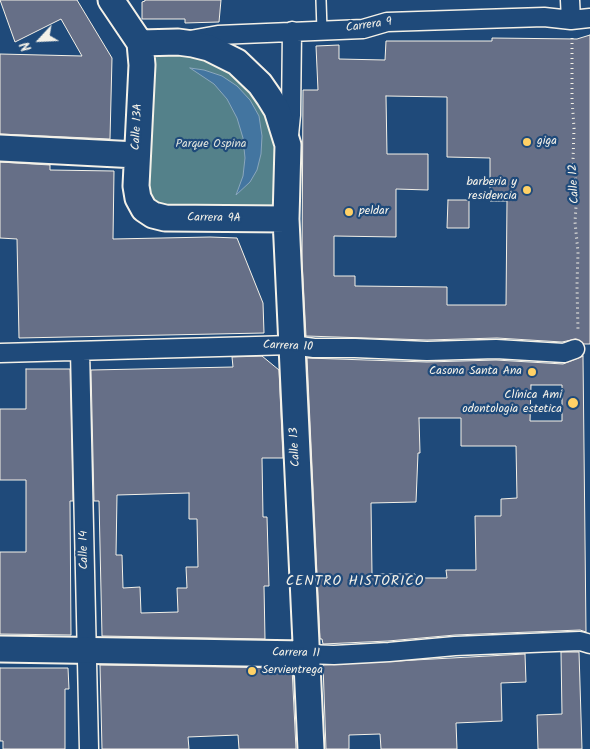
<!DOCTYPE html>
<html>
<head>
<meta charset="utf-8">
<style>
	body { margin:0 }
	#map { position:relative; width:590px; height:749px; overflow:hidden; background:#1f4a7a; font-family:Kalam,sans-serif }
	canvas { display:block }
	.north { position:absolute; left:15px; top:15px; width:50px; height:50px; -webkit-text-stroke:4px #1f4a7a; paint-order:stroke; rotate:245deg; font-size:14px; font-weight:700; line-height:20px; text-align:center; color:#f4f1e8 }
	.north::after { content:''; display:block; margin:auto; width:18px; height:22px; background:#f4f1e8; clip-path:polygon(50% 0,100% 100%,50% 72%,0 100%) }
</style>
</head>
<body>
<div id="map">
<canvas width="590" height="749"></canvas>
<div class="north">N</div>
</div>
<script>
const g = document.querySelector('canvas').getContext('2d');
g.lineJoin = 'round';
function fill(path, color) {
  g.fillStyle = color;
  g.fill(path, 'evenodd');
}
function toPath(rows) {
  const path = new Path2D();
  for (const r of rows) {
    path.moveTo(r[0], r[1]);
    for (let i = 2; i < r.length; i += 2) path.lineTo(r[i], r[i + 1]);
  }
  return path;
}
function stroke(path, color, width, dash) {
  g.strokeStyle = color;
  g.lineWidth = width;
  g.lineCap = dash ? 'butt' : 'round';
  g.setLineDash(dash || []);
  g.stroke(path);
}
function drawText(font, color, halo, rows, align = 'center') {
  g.font = font + ' Kalam,sans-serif';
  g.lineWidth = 4.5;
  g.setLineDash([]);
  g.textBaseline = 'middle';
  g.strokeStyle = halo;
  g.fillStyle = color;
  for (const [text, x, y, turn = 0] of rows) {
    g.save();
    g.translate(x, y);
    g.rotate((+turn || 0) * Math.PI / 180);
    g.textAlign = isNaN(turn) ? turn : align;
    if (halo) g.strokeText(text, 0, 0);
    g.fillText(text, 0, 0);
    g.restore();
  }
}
fill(toPath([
	[178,45,237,69,277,127,276,213,163,212,144,192,148,49]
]), '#54818a');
const water = toPath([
	[190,68,204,70,222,76,237,86,250,100,259,116,262,136,261,154,257,170,250,182,236,195,243,176,245,158,243,138,237,118,227,99,214,84,190,68]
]);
fill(water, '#4375a0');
stroke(water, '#8aa7bd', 1);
const building = toPath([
	[0,0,77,0,112,58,110,139,0,134,0,54,82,56,61,19,15,42,0,0],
	[145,0,221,0,219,22,185,23,185,19,142,19,142,2,145,1,145,0],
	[590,35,590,344,584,344,576,339,562,342,497,338,427,340,306,336,302,260,303,90,318,90,316,46,339,45,339,59,385,60,386,41,492,41,492,38,577,39,590,35],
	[386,96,447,97,447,157,490,158,490,201,507,201,506,305,447,305,447,287,355,286,355,276,334,276,334,236,396,237,396,189,428,190,428,154,387,154,386,96],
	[0,162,50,165,50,170,114,171,113,239,210,237,237,238,263,303,264,333,19,338,17,239,0,238,0,162],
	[448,200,469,200,469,228,447,228,448,200],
	[262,356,279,370,283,458,262,458,263,517,267,517,269,586,264,586,265,639,102,636,99,501,94,501,91,370,233,367,232,357,262,356],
	[189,493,189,519,197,519,198,567,186,567,187,588,177,588,178,612,141,613,140,587,123,588,122,555,116,555,117,495,189,493],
	[583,356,586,632,580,630,455,635,388,641,323,644,322,639,320,639,307,358,427,362,496,360,563,364,583,356],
	[531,385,562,385,562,421,530,421,531,385],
	[419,418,461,418,461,446,516,446,517,498,501,499,501,516,475,516,476,570,446,570,447,578,414,578,415,574,372,574,371,503,416,502,418,453,420,453,419,418],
	[26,369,70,369,73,501,70,501,71,635,0,634,0,552,26,552,26,480,0,480,0,409,26,409,26,369],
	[561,652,579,652,582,749,538,749,537,715,562,714,561,652],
	[525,654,526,682,501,683,502,721,456,723,457,749,381,749,380,734,349,735,349,749,326,749,323,665,525,654],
	[100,665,292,668,296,749,239,749,238,735,188,737,189,749,102,749,100,665],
	[0,668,68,668,69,689,65,689,65,749,3,749,3,741,0,741,0,668]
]);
fill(building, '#666f87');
stroke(building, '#f4f1e8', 1);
const lane = toPath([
	[321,0,322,30]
]);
const street = toPath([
	[570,0,571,20],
	[190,40,218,35,363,29,387,22,544,17,571,20,590,18],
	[289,135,291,115,292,31],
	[80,351,89,749],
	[0,353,292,345,314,348,355,348,427,351,496,349,564,353,575,349],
	[306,654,334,655,389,652,455,646,580,641,590,644]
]);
const secondary = toPath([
	[111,0,140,43,142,65,136,186,138,198,144,209,153,215,165,218,286,219],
	[140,43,178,42,193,44,209,48,237,62,260,84,269,97,277,110,288,145,286,219,311,749],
	[0,148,137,155],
	[0,649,306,654]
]);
stroke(lane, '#f4f1e8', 12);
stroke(street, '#f4f1e8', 21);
stroke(secondary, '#f4f1e8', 29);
stroke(toPath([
	[572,38,572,99,574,128,573,161,577,191,575,222,578,252,577,285,578,331]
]), '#f4f1e8', 3, [1, 4]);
stroke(lane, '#1f4a7a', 9);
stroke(street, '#1f4a7a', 18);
stroke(secondary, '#1f4a7a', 25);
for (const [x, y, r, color] of [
	[527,142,5,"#ffd166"],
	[527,190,5,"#ffd166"],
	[349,212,5,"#ffd166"],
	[532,372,5,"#ffd166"],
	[573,403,6,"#ffd166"],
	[252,671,5,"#ffd166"]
]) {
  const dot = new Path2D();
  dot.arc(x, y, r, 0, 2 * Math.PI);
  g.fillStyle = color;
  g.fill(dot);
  stroke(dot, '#1f4a7a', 2);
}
drawText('12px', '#f4f1e8', '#1f4a7a', [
	["Carrera 9",369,26,-8],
	["Calle 13A",138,127,-87],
	["Calle 12",575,184,-93],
	["Carrera 9A",214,219,1],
	["Carrera 10",288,347,2],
	["Calle 13",296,447,-93],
	["Calle 14",85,550,-91],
	["Carrera 11",296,654,1]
]);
drawText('12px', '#f4f1e8', '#1f4a7a', [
	["giga",537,142],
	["barberia y",517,183,"right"],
	["residencia",517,197,"right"],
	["peldar",359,212],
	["Casona Santa Ana",522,372,"right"],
	["Clínica Ami",562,396,"right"],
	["odontologia estetica",562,410,"right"],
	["Servientrega",262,671]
], 'left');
drawText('12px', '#dce0da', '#1f4a7a', [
	["Parque Ospina",211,145]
]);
g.letterSpacing = '1px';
drawText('14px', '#f4f1e8', '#1f4a7a', [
	["CENTRO HISTORICO",355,583]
]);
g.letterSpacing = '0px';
</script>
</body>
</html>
